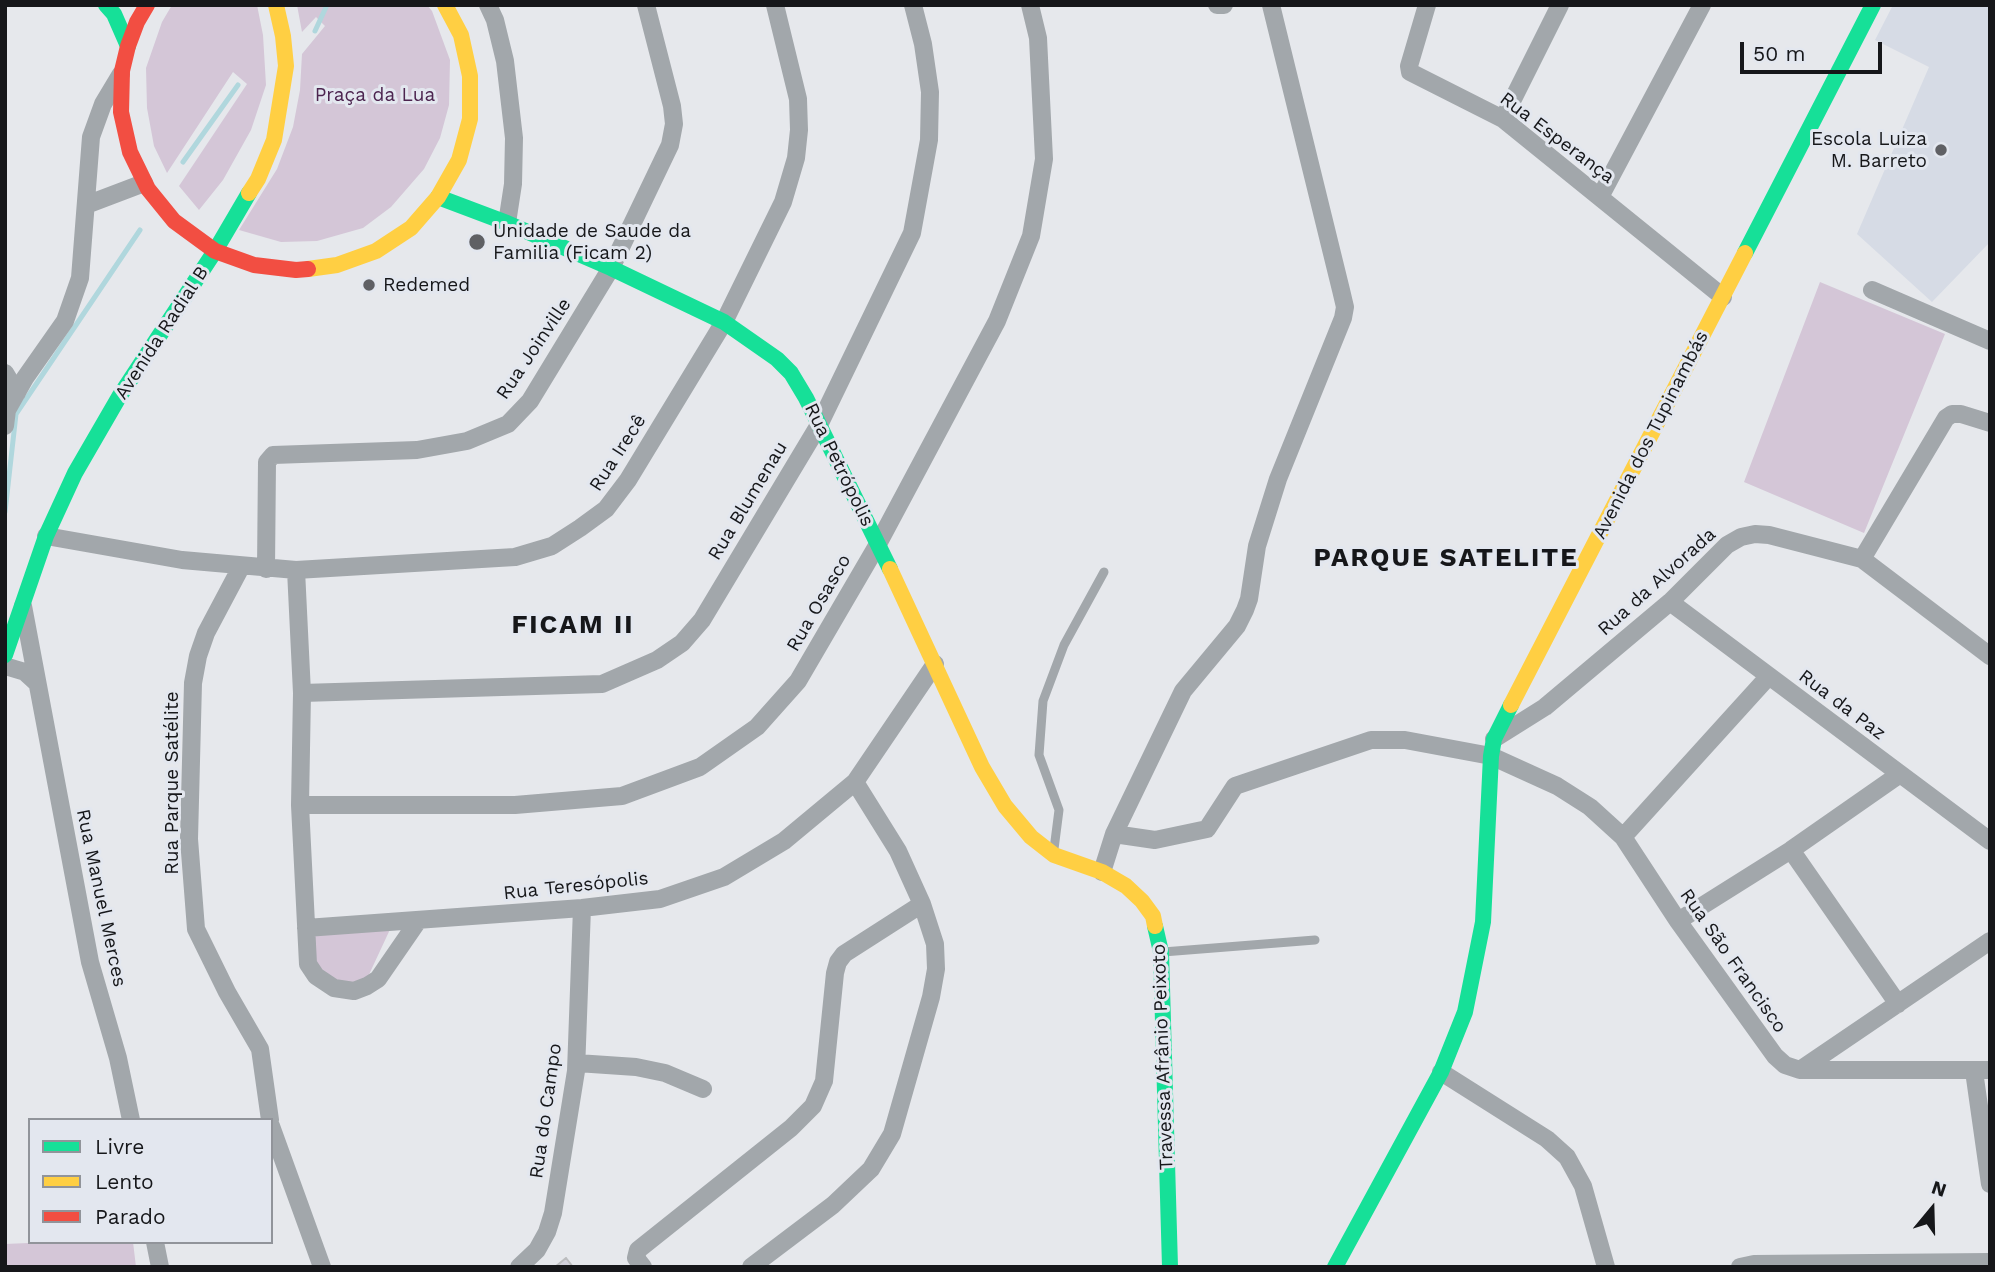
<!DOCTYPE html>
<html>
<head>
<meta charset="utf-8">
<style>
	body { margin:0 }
	#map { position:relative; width:1995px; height:1272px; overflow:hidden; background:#e6e8ec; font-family:"Work Sans",sans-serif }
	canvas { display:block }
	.frame { position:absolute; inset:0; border:7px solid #16171a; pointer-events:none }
	.legend { position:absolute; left:28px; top:1118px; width:245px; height:126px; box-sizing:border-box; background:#e3e7ef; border:2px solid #91949a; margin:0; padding:9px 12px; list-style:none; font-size:21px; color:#16171a }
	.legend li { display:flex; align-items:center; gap:14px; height:35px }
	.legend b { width:35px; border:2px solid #91949a }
	.north { position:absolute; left:1897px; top:1174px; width:70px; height:70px; -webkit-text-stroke:5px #e3e7ef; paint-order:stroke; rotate:19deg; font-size:19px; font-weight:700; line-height:28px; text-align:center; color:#16171a }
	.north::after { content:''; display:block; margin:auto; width:24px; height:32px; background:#16171a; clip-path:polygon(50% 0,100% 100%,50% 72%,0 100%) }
	.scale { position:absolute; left:1740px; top:42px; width:142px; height:32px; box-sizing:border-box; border:4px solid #16171a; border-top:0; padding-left:9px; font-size:21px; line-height:24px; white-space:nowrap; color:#16171a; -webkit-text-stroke:5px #e3e7ef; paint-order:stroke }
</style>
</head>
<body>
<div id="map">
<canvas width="1995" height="1272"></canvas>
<div class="frame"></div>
<ul class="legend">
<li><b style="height:9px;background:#16e098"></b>Livre</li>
<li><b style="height:9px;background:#ffcf43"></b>Lento</li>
<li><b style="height:9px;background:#f24e42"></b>Parado</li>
</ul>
<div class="north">N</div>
<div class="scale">50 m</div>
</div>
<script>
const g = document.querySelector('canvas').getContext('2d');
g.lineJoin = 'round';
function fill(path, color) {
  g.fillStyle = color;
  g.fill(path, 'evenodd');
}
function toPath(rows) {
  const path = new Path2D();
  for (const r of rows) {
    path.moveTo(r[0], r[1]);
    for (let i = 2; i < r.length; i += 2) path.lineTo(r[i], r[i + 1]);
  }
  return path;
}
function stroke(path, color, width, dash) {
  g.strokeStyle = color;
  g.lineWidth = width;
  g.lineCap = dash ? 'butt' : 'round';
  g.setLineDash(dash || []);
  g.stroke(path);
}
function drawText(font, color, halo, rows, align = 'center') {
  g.font = font + ' "Work Sans",sans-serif';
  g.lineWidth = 6;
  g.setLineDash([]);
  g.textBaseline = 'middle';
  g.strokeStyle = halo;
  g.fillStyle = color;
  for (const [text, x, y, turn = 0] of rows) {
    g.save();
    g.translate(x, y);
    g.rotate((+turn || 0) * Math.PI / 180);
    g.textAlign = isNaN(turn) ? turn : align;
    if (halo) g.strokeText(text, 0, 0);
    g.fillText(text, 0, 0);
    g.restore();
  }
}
fill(toPath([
	[1893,5,1990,5,1990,242,1932,302,1857,234,1929,67,1875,40]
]), '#d6dbe5');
fill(toPath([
	[172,5,257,5,263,35,266,85,251,130,223,180,199,210,179,186,247,84,233,72,167,173,154,146,147,108,146,68,162,22],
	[297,5,427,5,432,11,450,60,449,105,440,138,424,169,391,207,363,228,317,241,281,242,239,230,277,169,293,127,300,90,302,54,325,26,316,17,302,32],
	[1820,282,1945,334,1864,533,1744,482],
	[393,923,366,981,344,988,311,963,309,931],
	[51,1242,133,1242,136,1267,5,1267,5,1244]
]), '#d4c6d7');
stroke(toPath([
	[315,31,327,5],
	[183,162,238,85],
	[5,512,16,414,140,230]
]), '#b0d7dd', 5);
const building = toPath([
	[566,1258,573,1267,555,1267,566,1258]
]);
fill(building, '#d2d1db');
stroke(building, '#bcbdbf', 2);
stroke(toPath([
	[1054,849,1059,810,1039,755,1043,701,1064,645,1104,572],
	[1163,952,1315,940]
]), '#a2a7ab', 9);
stroke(toPath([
	[488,5,495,20,505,61,514,138,513,184,507,223],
	[1217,5,1224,5],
	[1427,5,1409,66,1410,72,1503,119,1723,297],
	[1503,119,1560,5],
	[1600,197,1702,5],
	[86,205,144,183],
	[1872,290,1990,341],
	[5,373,17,393],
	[5,426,7,410,25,378,65,321,80,278,91,137,103,104,121,74],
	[46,536,182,560,296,570,515,557,552,546,580,528,606,509,628,480,724,322,783,202,796,158,799,130,798,99,775,5],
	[1862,559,1946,418,1952,414,1961,414,1990,423],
	[241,567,206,633,198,656,193,683,189,839,196,929,227,992,260,1049,270,1120],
	[266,569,267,462,273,455,417,450,467,441,508,424,530,401,611,268,670,145,674,124,672,106,646,5],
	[296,570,302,693,300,805,308,964,316,976,334,988,354,991,367,986,378,979,418,921],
	[1670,602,1990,841],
	[23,606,90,962,118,1058,131,1120],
	[5,666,25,672,37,683],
	[302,693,602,684,657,660,682,643,702,620,819,425,912,233,929,140,930,92,923,44,913,5],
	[1494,739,1545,707,1670,602,1727,545,1741,537,1755,534,1769,535,1862,559,1990,656],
	[300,805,515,805,622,796,700,767,757,727,798,681,878,544,997,321,1031,236,1044,159,1038,38,1030,5],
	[1114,834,1155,840,1207,829,1235,786,1371,740,1405,740,1491,756,1557,786,1590,807,1623,837,1678,921,1775,1056,1785,1065,1800,1070,1990,1070],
	[1623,837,1769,676],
	[1791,850,1898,1004],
	[1102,872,1114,834,1183,691,1237,626,1245,610,1249,599,1257,546,1278,479,1343,318,1345,307,1341,290,1271,5],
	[1678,921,1791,850,1900,774],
	[306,928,582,908,660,899,724,877,784,841,855,782,935,664],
	[577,1063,636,1067,665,1073,703,1089],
	[1800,1070,1990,941],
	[1974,1071,1990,1184],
	[1441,1072,1547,1139,1567,1157,1583,1186,1606,1267],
	[271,1126,322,1267],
	[155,1242,160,1267],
	[519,1267,537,1250,547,1232,553,1213,576,1071,582,908],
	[643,1267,636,1258,638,1250,791,1128,813,1106,824,1081,835,973,838,962,844,954,922,904],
	[751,1267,833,1205,871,1169,892,1134,931,997,936,969,935,944,922,904,898,851,855,782],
	[1740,1267,1754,1264,1990,1262]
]), '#a2a7ab', 18);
stroke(toPath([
	[106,5,114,14,128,46],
	[438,197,507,223,611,268,724,322,777,359,791,373,806,398,890,569],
	[1745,253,1873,5],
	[5,655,46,536,75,473,119,397,215,251,249,193],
	[1155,926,1161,952,1170,1267],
	[1335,1267,1441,1072,1465,1012,1483,922,1491,756,1494,739,1511,705]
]), '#16e098', 16);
stroke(toPath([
	[249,193,258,179,274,140,286,66,283,36,276,5],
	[308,269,337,265,376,251,411,228,438,197,459,160,470,119,470,76,461,35,445,5],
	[890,569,982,767,1005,806,1031,837,1054,855,1102,872,1126,886,1142,901,1153,916,1155,926],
	[1511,705,1745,253]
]), '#ffcf43', 16);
stroke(toPath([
	[147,5,137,22,128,46,122,71,121,112,130,152,148,189,174,221,215,251,254,265,296,270,308,269]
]), '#f24e42', 16);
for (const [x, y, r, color] of [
	[1941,150,7,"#5f6064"],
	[477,242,9,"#5f6064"],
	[369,285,7,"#5f6064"]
]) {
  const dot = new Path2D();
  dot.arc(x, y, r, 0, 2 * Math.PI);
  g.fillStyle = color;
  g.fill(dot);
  stroke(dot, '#e3e7ef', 2.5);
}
drawText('19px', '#4c244f', '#e3e7ef', [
	["Praça da Lua",375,95]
]);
drawText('19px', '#16171a', '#e3e7ef', [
	["Rua Esperança",1557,138,37],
	["Avenida Radial B",162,333,-57],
	["Rua Joinville",534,349,-56],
	["Avenida dos Tupinambás",1651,435,-63],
	["Rua Irecê",618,453,-57],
	["Rua Petrópolis",839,465,64],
	["Rua Blumenau",748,501,-59],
	["Rua da Alvorada",1657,582,-42],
	["Rua Osasco",819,603,-60],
	["Rua da Paz",1842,705,37],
	["Rua Parque Satélite",172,783,-90],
	["Rua Teresópolis",576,886,-6],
	["Rua Manuel Merces",101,898,78],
	["Rua São Francisco",1733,961,55],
	["Travessa Afrânio Peixoto",1163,1057,-92],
	["Rua do Campo",546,1111,-82]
]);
drawText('19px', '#16171a', '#e3e7ef', [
	["Escola Luiza",1927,139,"right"],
	["M. Barreto",1927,161,"right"],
	["Unidade de Saude da",493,231],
	["Familia (Ficam 2)",493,253],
	["Redemed",383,285]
], 'left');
g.letterSpacing = '2px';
drawText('bold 26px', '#16171a', '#e3e7ef', [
	["PARQUE SATELITE",1446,558],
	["FICAM II",573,625]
]);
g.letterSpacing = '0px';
</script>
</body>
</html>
